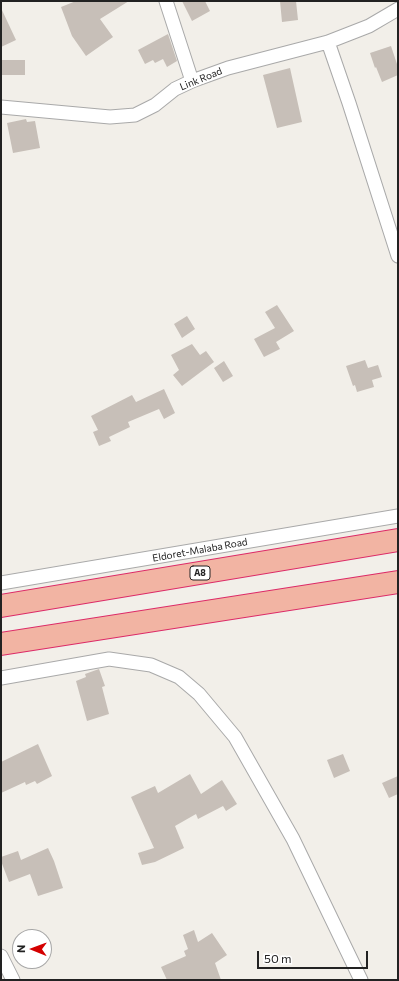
<!DOCTYPE html>
<html>
<head>
<meta charset="utf-8">
<style>
	body { margin:0 }
	#map { position:relative; width:399px; height:981px; overflow:hidden; background:#f2efe9; font-family:Commissioner,sans-serif }
	canvas { display:block }
	.frame { position:absolute; inset:0; border:2px solid #222; pointer-events:none }
	.north { position:absolute; left:12px; top:929px; width:40px; height:40px; box-sizing:border-box; background:#fff; border:1px solid #a7a7a7; border-radius:50%; rotate:271deg; font-size:11px; font-weight:700; line-height:16px; text-align:center; color:#222 }
	.north::after { content:''; display:block; margin:auto; width:14px; height:18px; background:#d40000; clip-path:polygon(50% 0,100% 100%,50% 72%,0 100%) }
	.scale { position:absolute; left:257px; top:951px; width:111px; height:18px; box-sizing:border-box; border:2px solid #222; border-top:0; padding-left:5px; font-size:12px; line-height:14px; white-space:nowrap; color:#222; -webkit-text-stroke:3px #fff; paint-order:stroke }
</style>
</head>
<body>
<div id="map">
<canvas width="399" height="981"></canvas>
<div class="frame"></div>
<div class="north">N</div>
<div class="scale">50 m</div>
</div>
<script>
const g = document.querySelector('canvas').getContext('2d');
g.lineJoin = 'round';
function fill(path, color) {
  g.fillStyle = color;
  g.fill(path, 'evenodd');
}
function toPath(rows) {
  const path = new Path2D();
  for (const r of rows) {
    path.moveTo(r[0], r[1]);
    for (let i = 2; i < r.length; i += 2) path.lineTo(r[i], r[i + 1]);
  }
  return path;
}
function stroke(path, color, width, dash) {
  g.strokeStyle = color;
  g.lineWidth = width;
  g.lineCap = dash ? 'butt' : 'round';
  g.setLineDash(dash || []);
  g.stroke(path);
}
function drawText(font, color, halo, rows, align = 'center') {
  g.font = font + ' Commissioner,sans-serif';
  g.lineWidth = 3.5;
  g.setLineDash([]);
  g.textBaseline = 'middle';
  g.strokeStyle = halo;
  g.fillStyle = color;
  for (const [text, x, y, turn = 0] of rows) {
    g.save();
    g.translate(x, y);
    g.rotate((+turn || 0) * Math.PI / 180);
    g.textAlign = isNaN(turn) ? turn : align;
    if (halo) g.strokeText(text, 0, 0);
    g.fillText(text, 0, 0);
    g.restore();
  }
}
fill(toPath([
	[76,1,129,1,100,19,113,37,86,56,72,36,61,7],
	[182,1,205,1,210,11,192,21],
	[280,1,296,1,298,20,282,22],
	[1,8,16,40,1,47],
	[168,34,177,61,167,67,163,59,155,63,153,60,145,64,138,50],
	[391,46,398,67,398,75,382,82,376,67,375,68,370,53],
	[1,60,25,60,25,75,1,75],
	[290,68,302,122,277,128,263,75],
	[26,119,27,122,35,121,40,148,13,153,7,123],
	[277,305,294,331,276,342,280,349,264,357,254,339,275,328,265,312],
	[187,316,195,329,182,338,174,324],
	[192,344,200,355,206,351,214,362,182,386,173,375,179,370,171,355],
	[365,360,368,368,378,365,382,377,372,380,374,387,357,392,355,385,353,386,346,366],
	[224,361,233,376,223,382,214,368],
	[164,389,175,413,164,419,159,409,128,422,130,427,109,437,111,441,99,446,93,432,98,430,91,416,132,395,136,402],
	[99,669,105,686,102,687,109,714,87,721,76,681,86,677,85,674],
	[38,744,52,776,37,784,35,781,26,785,25,782,1,793,1,762],
	[343,754,350,771,334,778,327,760],
	[190,774,201,794,222,780,237,804,226,811,223,806,198,819,196,814,175,826,184,848,155,862,142,865,138,853,154,848,131,797,155,786,158,793],
	[398,776,398,794,389,798,382,783],
	[48,848,54,861,63,888,38,896,30,874,9,882,1,861,1,857,18,851,21,860],
	[194,930,198,942,212,933,227,955,215,963,221,980,167,980,161,967,186,956,184,951,188,949,183,935]
]), '#c7bfb8');
const minor = toPath([
	[166,1,192,81],
	[328,42,349,103,398,256],
	[1,107,110,117,135,115,155,105,175,89,192,81,228,68,328,42,369,26,398,9],
	[1,583,398,516],
	[1,678,109,659,151,665,179,677,199,694,235,737,293,839,361,980],
	[1,956,13,980]
]);
const trunk = toPath([
	[1,606,398,540],
	[1,644,398,582]
]);
stroke(minor, '#a9a9a9', 15);
stroke(trunk, '#dc2a67', 24);
stroke(minor, '#fff', 13);
stroke(trunk, '#f2b4a3', 22);
for (const [x, y, w] of [
	[200,573,20]
]) {
  const box = new Path2D();
  box.roundRect(x - w / 2, y - 7, w, 14, 3);
  g.fillStyle = '#fff';
  g.fill(box);
  stroke(box, '#222', 1);
}
drawText('bold 9px', '#222', null, [
	["A8",200,573]
]);
drawText('10px', '#222', '#fff', [
	["Link Road",201,79,-22],
	["Eldoret-Malaba Road",200,550,-10]
]);
</script>
</body>
</html>
